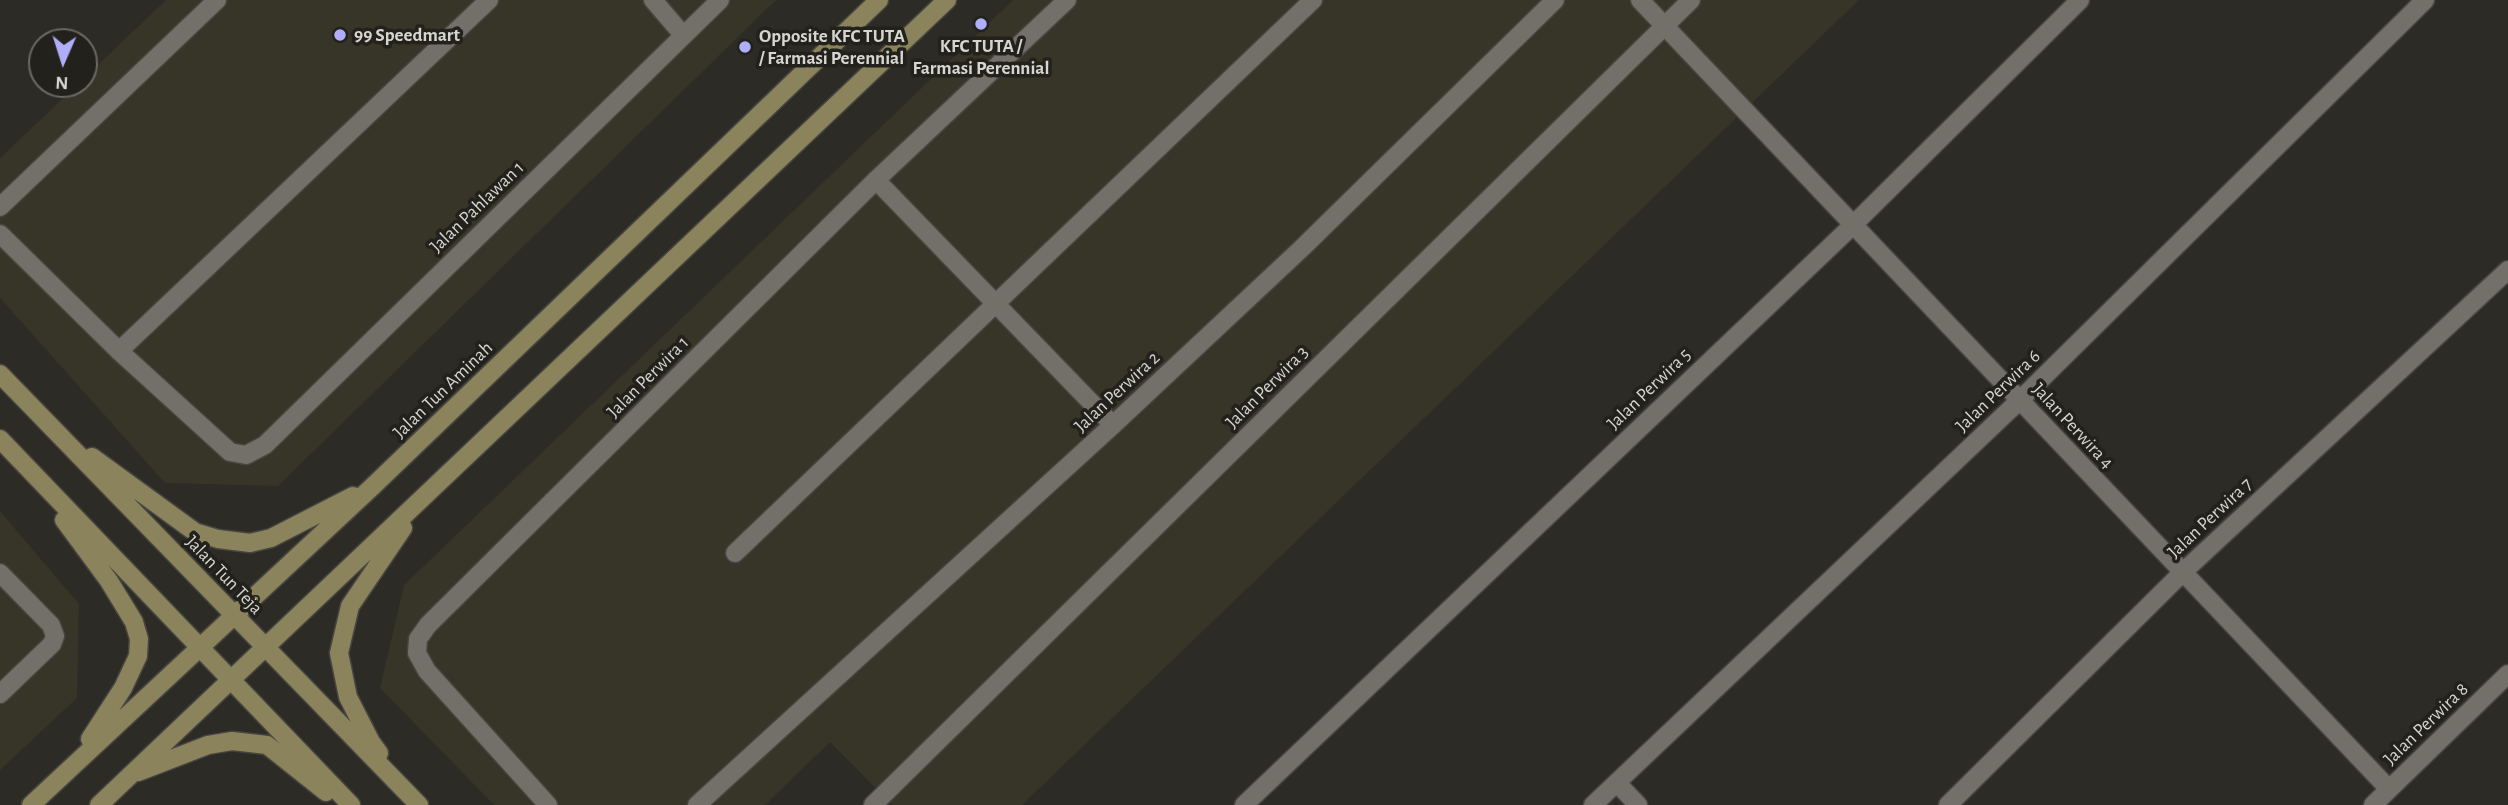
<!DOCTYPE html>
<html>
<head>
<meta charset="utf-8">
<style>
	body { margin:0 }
	#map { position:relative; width:2508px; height:805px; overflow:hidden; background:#2c2b25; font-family:"Alegreya Sans",sans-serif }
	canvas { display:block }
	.north { position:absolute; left:28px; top:28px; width:70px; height:70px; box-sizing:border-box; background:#23211b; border:2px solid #6a6964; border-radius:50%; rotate:183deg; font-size:19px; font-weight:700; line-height:28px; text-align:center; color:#d5d5d1 }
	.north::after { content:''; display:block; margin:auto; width:24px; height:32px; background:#afaefa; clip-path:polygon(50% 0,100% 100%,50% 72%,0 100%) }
</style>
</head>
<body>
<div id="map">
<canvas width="2508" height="805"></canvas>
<div class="north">N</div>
</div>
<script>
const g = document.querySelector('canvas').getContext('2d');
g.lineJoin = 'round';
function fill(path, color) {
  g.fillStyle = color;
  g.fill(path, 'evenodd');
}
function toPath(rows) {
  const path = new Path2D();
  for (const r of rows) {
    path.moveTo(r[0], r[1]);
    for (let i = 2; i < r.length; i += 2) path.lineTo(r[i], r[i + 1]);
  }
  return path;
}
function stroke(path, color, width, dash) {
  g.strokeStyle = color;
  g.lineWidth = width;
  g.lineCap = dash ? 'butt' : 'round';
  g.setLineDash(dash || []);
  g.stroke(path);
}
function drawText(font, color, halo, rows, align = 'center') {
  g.font = font + ' "Alegreya Sans",sans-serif';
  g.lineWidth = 7;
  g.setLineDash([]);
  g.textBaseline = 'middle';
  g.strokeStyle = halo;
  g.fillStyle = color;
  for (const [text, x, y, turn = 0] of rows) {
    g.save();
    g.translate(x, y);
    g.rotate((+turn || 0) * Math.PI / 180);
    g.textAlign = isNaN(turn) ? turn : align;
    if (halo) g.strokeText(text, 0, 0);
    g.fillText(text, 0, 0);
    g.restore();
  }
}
fill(toPath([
	[166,0,776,0,278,486,165,483,0,298,0,158,78,84,84,84,84,78],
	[1013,0,1859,0,1022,805,892,805,830,742,765,805,494,805,380,688,404,585],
	[0,511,79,604,77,698,0,770]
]), '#373428');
const lane = toPath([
	[653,0,683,35],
	[876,180,1113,425],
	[119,351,489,0],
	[735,553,1313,0],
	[1617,783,1638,805]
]);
const street = toPath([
	[1640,0,2389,789],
	[0,207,217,0],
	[0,234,119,351,230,452,246,455,265,445,720,0],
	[0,573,51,625,55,636,52,644,0,694],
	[548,805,427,671,417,653,418,639,428,625,876,180,1067,0],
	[697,805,1113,425,1302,248,1555,0],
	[873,805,1691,0],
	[1244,805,1853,225,2080,0],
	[1593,805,2020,400,2425,0],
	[1948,805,2183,572,2508,270],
	[2373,805,2508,674]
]);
const secondary = toPath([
	[0,374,419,805],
	[0,439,351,805],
	[92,457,195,532,218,539,250,543,271,538,353,496],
	[64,520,109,581,134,622,139,639,138,656,123,688,90,739],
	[379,753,371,742,348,697,339,653,350,606,403,528],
	[138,772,208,745,232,741,267,745,326,792],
	[31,805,372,487,879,0],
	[99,805,947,0]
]);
stroke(lane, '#474541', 21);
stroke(street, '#474541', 21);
stroke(secondary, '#474541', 21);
stroke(lane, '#727069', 18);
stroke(street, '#727069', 18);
stroke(secondary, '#8b835b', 18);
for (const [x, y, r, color] of [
	[981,24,7,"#afaefa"],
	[340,35,7,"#afaefa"],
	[745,47,7,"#afaefa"]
]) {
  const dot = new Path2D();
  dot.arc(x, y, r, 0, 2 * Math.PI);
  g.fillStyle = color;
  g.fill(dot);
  stroke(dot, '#23211b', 2.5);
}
drawText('bold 19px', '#d5d5d1', '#23211b', [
	["99 Speedmart",354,35],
	["Opposite KFC TUTA",759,36],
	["/ Farmasi Perennial",759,58],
	["KFC TUTA /",981,46,"center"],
	["Farmasi Perennial",981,68,"center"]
], 'left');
drawText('19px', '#d5d5d1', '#23211b', [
	["Jalan Pahlawan 1",477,207,-44],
	["Jalan Perwira 1",648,377,-45],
	["Jalan Perwira 3",1267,387,-45],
	["Jalan Perwira 5",1649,389,-44],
	["Jalan Tun Aminah",443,390,-44],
	["Jalan Perwira 6",1998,391,-44],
	["Jalan Perwira 2",1117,392,-43],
	["Jalan Perwira 4",2073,426,47],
	["Jalan Perwira 7",2210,518,-43],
	["Jalan Tun Teja",224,575,46],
	["Jalan Perwira 8",2426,724,-44]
]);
</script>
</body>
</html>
